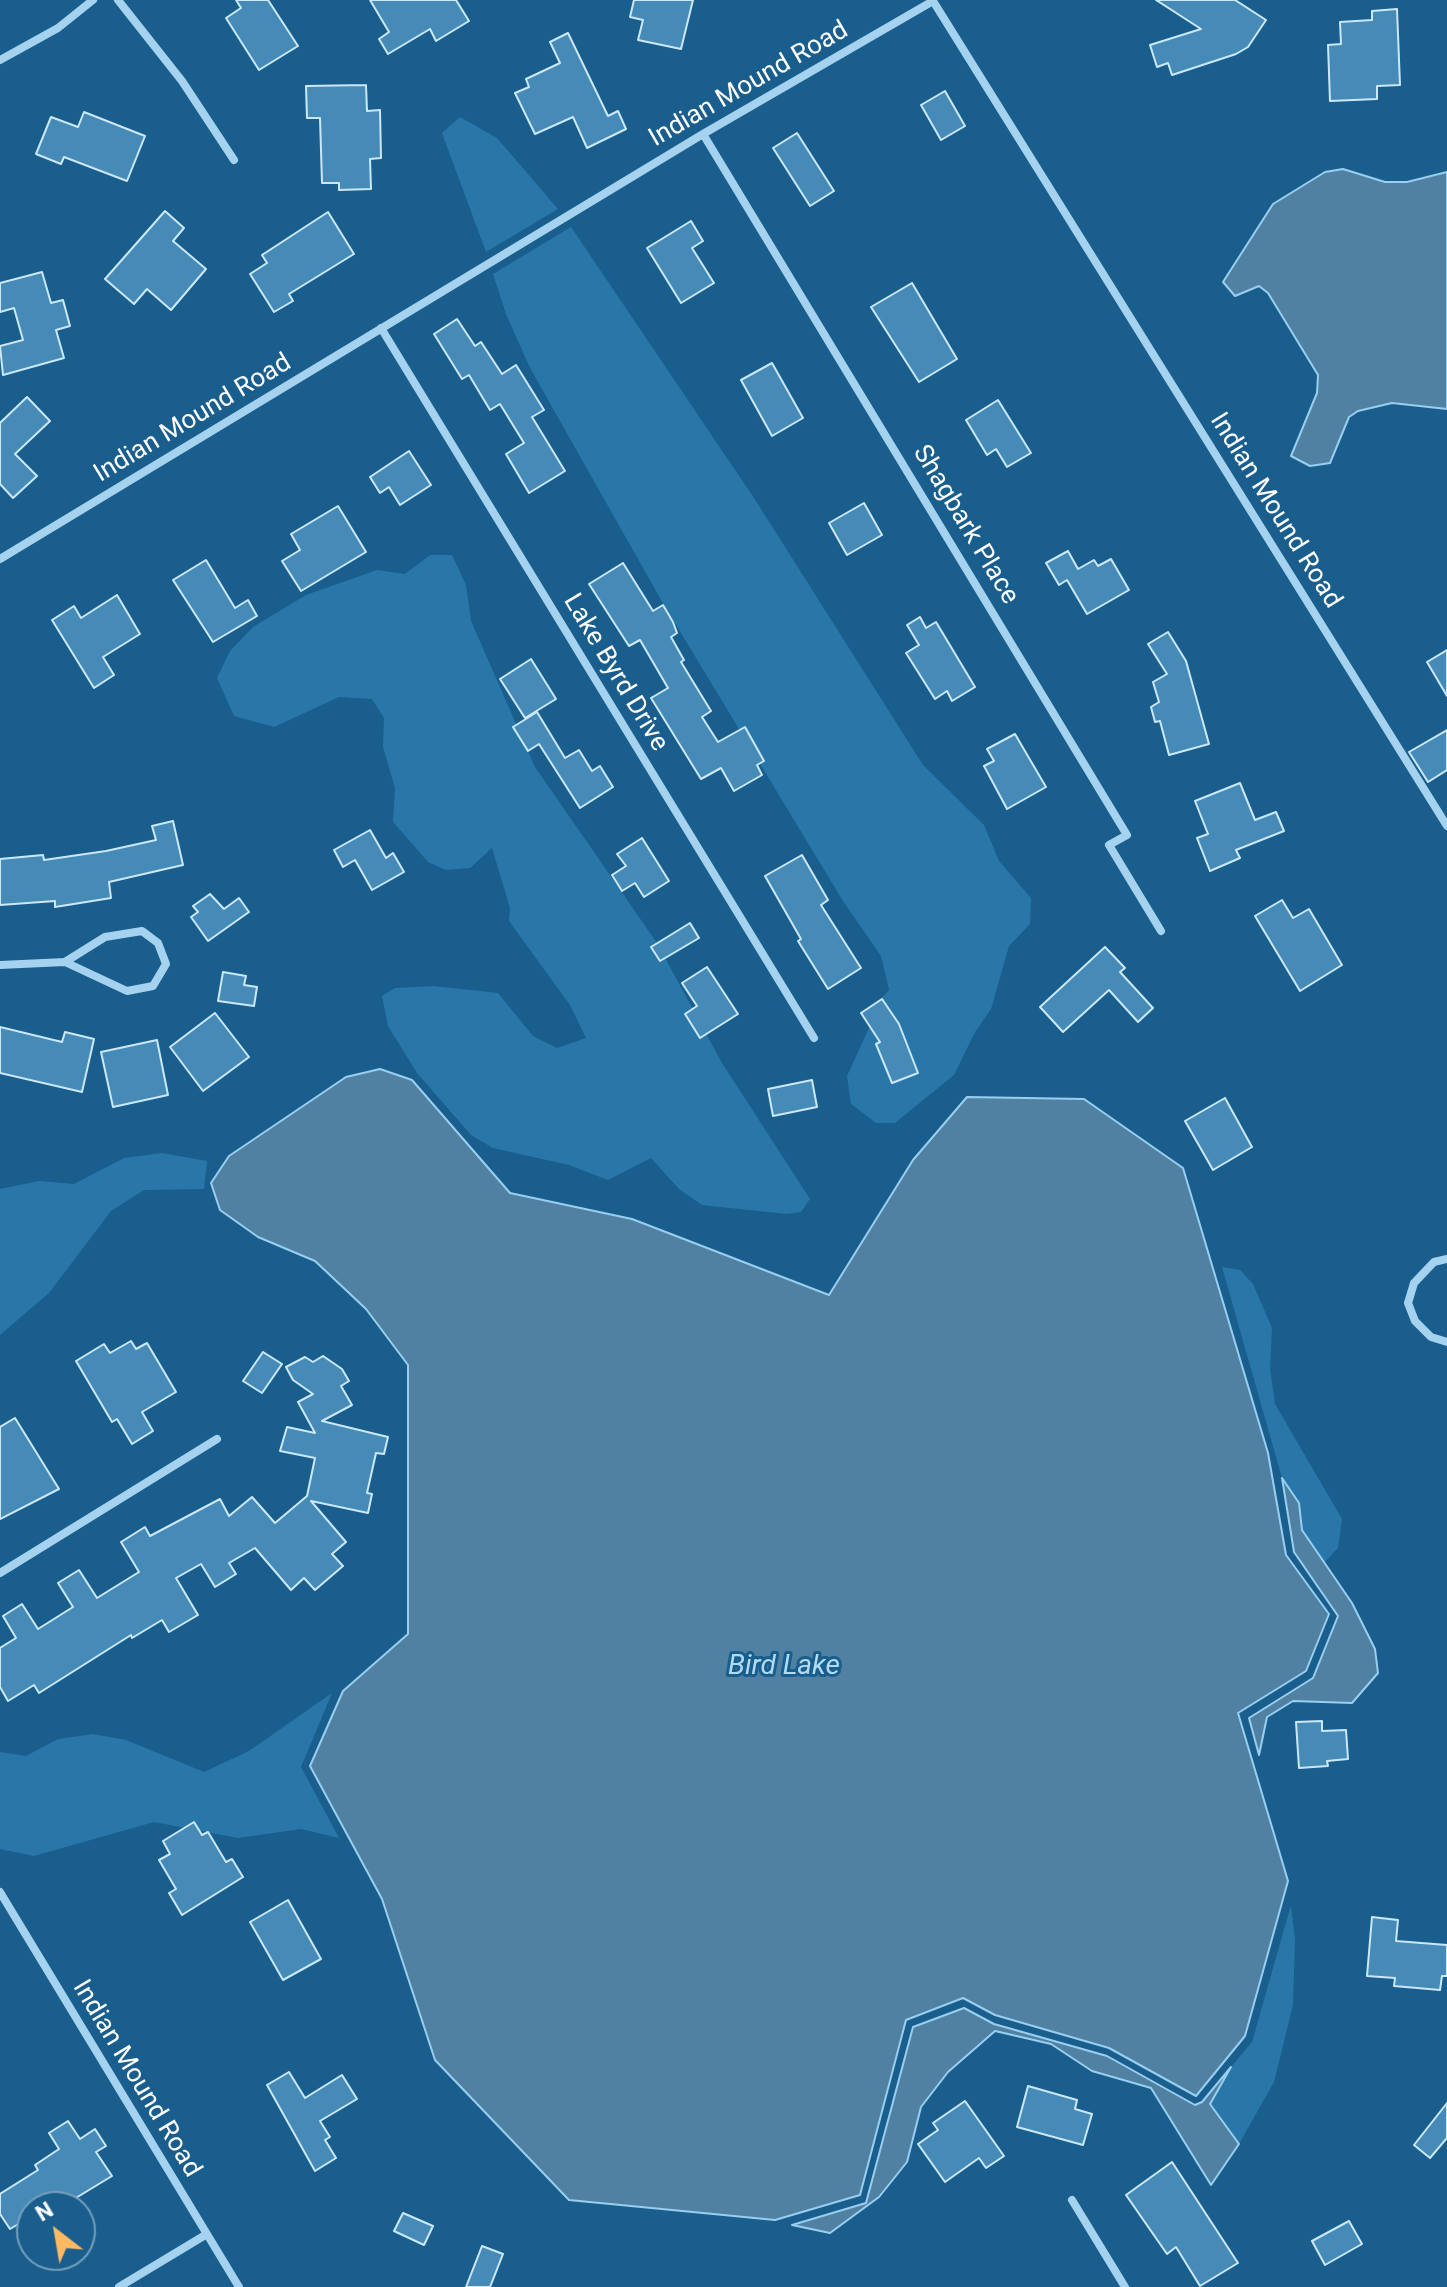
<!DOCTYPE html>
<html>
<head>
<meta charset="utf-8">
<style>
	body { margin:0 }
	#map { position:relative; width:1447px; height:2287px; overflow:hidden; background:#195e8d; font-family:Roboto,sans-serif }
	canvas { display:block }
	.north { position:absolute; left:16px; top:2191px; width:80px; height:80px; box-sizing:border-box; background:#195e8d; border:2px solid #759ebb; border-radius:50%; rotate:329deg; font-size:22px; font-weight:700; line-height:32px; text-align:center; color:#fff }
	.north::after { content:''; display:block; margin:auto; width:28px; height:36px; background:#ffb962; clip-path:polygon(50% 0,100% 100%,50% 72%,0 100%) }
</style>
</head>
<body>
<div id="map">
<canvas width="1447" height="2287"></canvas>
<div class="north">N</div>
</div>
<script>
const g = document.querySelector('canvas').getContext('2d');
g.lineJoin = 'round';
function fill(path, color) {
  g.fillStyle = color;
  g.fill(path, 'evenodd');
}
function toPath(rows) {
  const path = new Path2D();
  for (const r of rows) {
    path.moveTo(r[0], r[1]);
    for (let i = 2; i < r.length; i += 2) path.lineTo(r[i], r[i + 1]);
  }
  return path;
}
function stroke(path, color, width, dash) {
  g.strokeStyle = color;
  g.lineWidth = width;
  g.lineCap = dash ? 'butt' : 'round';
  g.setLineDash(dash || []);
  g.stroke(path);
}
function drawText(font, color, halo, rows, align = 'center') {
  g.font = font + ' Roboto,sans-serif';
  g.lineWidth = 6;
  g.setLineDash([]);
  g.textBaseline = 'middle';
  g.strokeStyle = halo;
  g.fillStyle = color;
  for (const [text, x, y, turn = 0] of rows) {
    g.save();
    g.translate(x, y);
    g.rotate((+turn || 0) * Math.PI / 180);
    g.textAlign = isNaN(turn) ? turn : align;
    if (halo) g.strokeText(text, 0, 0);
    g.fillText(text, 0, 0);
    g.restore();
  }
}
fill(toPath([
	[460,117,497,138,558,209,486,252,442,133],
	[571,227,754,498,923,765,984,825,999,861,1031,898,1030,924,1009,946,991,1009,975,1032,954,1075,895,1123,876,1123,851,1104,847,1076,869,1028,883,1015,881,999,889,990,881,956,843,901,664,605,530,368,506,314,493,274],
	[430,555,452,555,466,585,471,621,535,767,657,943,722,1063,810,1199,801,1212,787,1214,702,1205,679,1189,651,1158,608,1180,569,1165,493,1148,471,1135,417,1073,388,1026,382,996,395,988,433,986,498,993,533,1036,557,1048,586,1038,570,1005,509,921,510,908,492,848,470,868,446,870,428,862,393,822,395,788,383,747,384,718,372,699,339,697,274,727,234,716,217,678,230,651,253,627,306,595,377,570,405,574],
	[162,1153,207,1161,204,1189,144,1190,111,1211,49,1293,0,1335,0,1189,39,1181,74,1184,124,1158],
	[1222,1267,1240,1270,1253,1284,1272,1328,1270,1368,1275,1404,1342,1519,1338,1548,1323,1564,1302,1530,1299,1503,1282,1478],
	[332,1693,301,1767,339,1838,301,1829,238,1838,154,1822,34,1856,0,1849,0,1752,26,1756,58,1739,93,1734,126,1740,204,1772,249,1751],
	[1291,1905,1295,1940,1293,2005,1274,2082,1239,2144,1209,2104,1231,2067,1252,2042]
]), '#2977a9');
const water = toPath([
	[1343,169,1385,182,1407,182,1447,172,1447,409,1392,403,1358,411,1349,417,1330,463,1310,466,1291,456,1317,393,1318,375,1268,293,1259,286,1235,296,1223,282,1273,204,1325,172,1343,169],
	[380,1069,412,1080,510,1193,632,1219,829,1295,913,1160,967,1097,1084,1099,1183,1168,1268,1453,1286,1555,1329,1614,1306,1671,1238,1713,1288,1881,1245,2036,1196,2096,1109,2048,995,2015,963,1998,906,2020,860,2195,775,2220,569,2200,435,2060,382,1899,310,1766,343,1691,408,1634,408,1365,366,1309,315,1261,258,1237,220,1210,211,1183,229,1156,346,1077,380,1069],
	[1282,1478,1299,1503,1302,1530,1352,1603,1375,1649,1378,1673,1352,1703,1293,1701,1267,1717,1259,1755,1249,1718,1313,1678,1338,1616,1294,1552,1282,1478],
	[964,2008,994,2024,1107,2056,1195,2105,1202,2102,1231,2067,1210,2104,1239,2144,1211,2185,1151,2088,1092,2071,1051,2044,995,2031,948,2072,921,2107,907,2162,879,2197,830,2233,792,2225,866,2203,913,2027,964,2008]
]);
fill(water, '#5181a2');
stroke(water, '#98cff0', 2);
const building = toPath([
	[236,0,268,0,298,46,259,70,226,18,241,8,236,0],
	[370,0,456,0,469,21,436,41,430,29,388,54,379,39,389,32,370,0],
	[634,0,693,0,681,49,638,40,643,20,630,17,634,0],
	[1156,0,1235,0,1266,20,1248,47,1236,54,1172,75,1168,63,1157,67,1150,45,1201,29,1156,0],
	[1397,9,1400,85,1377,86,1377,99,1330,101,1328,45,1341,44,1340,22,1372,20,1372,11,1397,9],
	[568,33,608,116,618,111,626,129,587,148,573,117,535,134,515,93,529,87,526,79,560,63,550,42,568,33],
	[366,85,367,111,380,110,381,158,370,159,371,189,339,190,339,183,322,183,320,118,307,118,306,86,366,85],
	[945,91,965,126,941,140,921,105,945,91],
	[84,112,145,136,127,181,64,157,61,164,36,154,51,117,78,127,84,112],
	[797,133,834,191,810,206,773,148,797,133],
	[165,211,184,228,173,241,206,269,171,310,147,289,134,304,105,279,165,211],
	[328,212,354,254,289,294,293,301,274,312,250,274,267,263,262,255,328,212],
	[691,221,703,241,692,248,714,283,681,303,647,248,691,221],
	[42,272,51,303,63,300,70,326,56,330,64,358,3,375,0,346,23,340,14,308,0,312,0,283,42,272],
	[912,283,957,359,919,382,871,307,912,283],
	[457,319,475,346,481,342,502,374,516,365,544,410,532,417,565,471,529,493,506,454,524,443,500,404,490,410,469,375,462,379,434,334,457,319],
	[772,363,803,418,772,436,741,380,772,363],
	[27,397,50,421,15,454,37,476,13,498,0,484,0,423,27,397],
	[998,400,1031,453,1007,467,996,449,987,455,966,420,998,400],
	[409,451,431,485,400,505,389,487,380,493,370,477,409,451],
	[864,503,882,535,847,555,829,523,864,503],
	[338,506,366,552,301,591,282,561,300,550,291,534,338,506],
	[1068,551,1078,569,1094,560,1098,566,1111,559,1129,590,1087,614,1067,580,1059,585,1046,563,1068,551],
	[206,560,235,608,248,600,257,616,213,642,173,580,206,560],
	[623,563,653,611,663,605,673,622,677,633,671,637,684,660,681,662,711,711,702,717,718,742,745,727,764,761,757,765,762,775,734,791,721,768,701,779,651,698,668,688,640,640,629,646,589,584,623,563],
	[117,595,140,634,103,657,114,675,94,688,52,620,74,606,81,618,117,595],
	[920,617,926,628,936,622,975,687,952,701,947,691,935,699,906,653,919,645,907,625,920,617],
	[1168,632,1186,661,1209,744,1169,755,1160,721,1155,722,1151,707,1159,702,1153,682,1167,674,1148,644,1168,632],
	[1447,650,1447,696,1427,662,1447,650],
	[531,659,556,699,525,718,500,679,531,659],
	[537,712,565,758,579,750,592,771,600,766,613,787,580,808,539,744,528,751,513,727,537,712],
	[1447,730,1447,770,1428,782,1409,752,1447,730],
	[1015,734,1046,787,1007,809,984,766,994,761,987,749,1015,734],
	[1240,783,1255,820,1276,812,1284,831,1236,850,1240,858,1210,871,1197,838,1208,834,1195,801,1240,783],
	[173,821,183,865,109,882,111,898,55,907,55,901,0,905,0,859,43,855,44,860,106,851,156,840,152,826,173,821],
	[370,830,386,858,393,853,404,872,372,890,355,860,343,867,334,850,370,830],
	[642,838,669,881,644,897,635,883,622,891,612,875,626,866,617,854,642,838],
	[802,855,828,900,821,905,861,968,828,989,798,941,801,939,765,876,802,855],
	[210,894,224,909,239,898,249,912,208,941,191,917,198,912,193,906,210,894],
	[1282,900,1293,918,1309,909,1342,965,1300,991,1255,916,1282,900],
	[690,923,699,938,660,961,651,947,690,923],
	[1105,947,1125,968,1120,972,1153,1008,1138,1022,1109,990,1063,1032,1040,1007,1105,947],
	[707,967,738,1014,700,1038,685,1014,697,1006,682,983,707,967],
	[223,972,246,976,244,985,257,987,254,1006,218,1001,223,972],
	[882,999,899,1024,918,1073,892,1083,876,1044,880,1042,861,1013,882,999],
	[215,1013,249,1057,203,1091,170,1047,215,1013],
	[0,1027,62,1042,65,1032,94,1039,82,1092,0,1073,0,1027],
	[157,1040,168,1095,113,1107,101,1052,157,1040],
	[812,1080,817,1107,773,1116,768,1089,812,1080],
	[1225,1098,1252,1147,1213,1170,1185,1121,1225,1098],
	[131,1341,136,1349,147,1343,176,1392,142,1412,153,1431,132,1444,117,1419,112,1422,76,1361,104,1344,110,1353,131,1341],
	[263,1352,282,1364,262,1393,243,1381,263,1352],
	[323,1356,342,1369,349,1381,341,1386,352,1405,322,1421,388,1437,384,1454,376,1453,367,1493,372,1494,368,1513,311,1501,346,1542,332,1554,343,1566,315,1590,304,1578,291,1590,255,1548,229,1563,236,1574,215,1587,201,1564,176,1578,198,1615,169,1632,162,1620,132,1638,131,1635,39,1693,34,1685,8,1701,0,1687,0,1648,16,1638,3,1616,22,1604,38,1629,73,1607,58,1583,79,1570,97,1598,139,1572,121,1542,145,1527,150,1536,220,1499,229,1516,252,1497,275,1523,307,1496,315,1458,280,1451,287,1427,315,1433,298,1402,313,1394,293,1380,286,1367,305,1357,313,1362,323,1356],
	[15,1418,59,1489,0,1519,0,1427,15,1418],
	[1322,1721,1322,1731,1346,1730,1348,1759,1327,1761,1328,1766,1299,1768,1296,1722,1322,1721],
	[194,1822,202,1835,208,1832,226,1862,232,1859,243,1877,182,1915,169,1893,176,1889,159,1860,170,1854,163,1841,194,1822],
	[288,1900,321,1959,283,1980,250,1922,288,1900],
	[1372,1917,1398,1920,1396,1941,1447,1945,1447,1976,1442,1976,1440,1990,1394,1986,1395,1978,1367,1976,1372,1917],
	[289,2072,305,2098,342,2075,357,2099,320,2121,330,2137,325,2140,336,2158,315,2171,267,2085,289,2072],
	[1028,2086,1077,2100,1075,2109,1092,2114,1083,2145,1017,2127,1028,2086],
	[965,2101,1004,2156,986,2168,979,2158,945,2182,918,2144,938,2130,933,2123,965,2101],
	[1447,2103,1447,2138,1430,2158,1414,2145,1447,2103],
	[68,2121,80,2139,95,2129,106,2146,96,2152,112,2176,61,2207,32,2207,32,2216,10,2229,0,2214,0,2194,38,2170,35,2165,59,2149,49,2133,68,2121],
	[1172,2162,1238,2263,1200,2286,1176,2247,1167,2254,1126,2195,1172,2162],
	[403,2213,433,2226,424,2245,394,2231,403,2213],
	[1349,2221,1362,2244,1325,2265,1312,2241,1349,2221],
	[482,2246,503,2254,490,2287,466,2287,482,2246]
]);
fill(building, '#468ab7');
stroke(building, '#cbe8fa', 2);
stroke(toPath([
	[118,0,182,81,234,160],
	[0,60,58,28,93,0],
	[703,134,1127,835,1109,845,1161,931],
	[381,328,814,1038],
	[0,559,703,134,933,1,1447,826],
	[0,965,65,962,105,937,142,931,158,943,166,964,153,986,127,991,65,962],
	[1447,1259,1434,1262,1414,1283,1408,1303,1415,1321,1431,1337,1447,1342],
	[0,1573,217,1439],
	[0,1892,239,2287],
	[1072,2200,1125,2287],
	[119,2287,207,2234]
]), '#a5d2ee', 8);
drawText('26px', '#fff', '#195e8d', [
	["Indian Mound Road",749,85,-30],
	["Indian Mound Road",193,419,-31],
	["Indian Mound Road",1275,511,58],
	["Shagbark Place",965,525,59],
	["Lake Byrd Drive",615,673,59],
	["Indian Mound Road",136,2079,59]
]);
drawText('italic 28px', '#b1dbf5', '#195e8d', [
	["Bird Lake",784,1667]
]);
</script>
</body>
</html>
